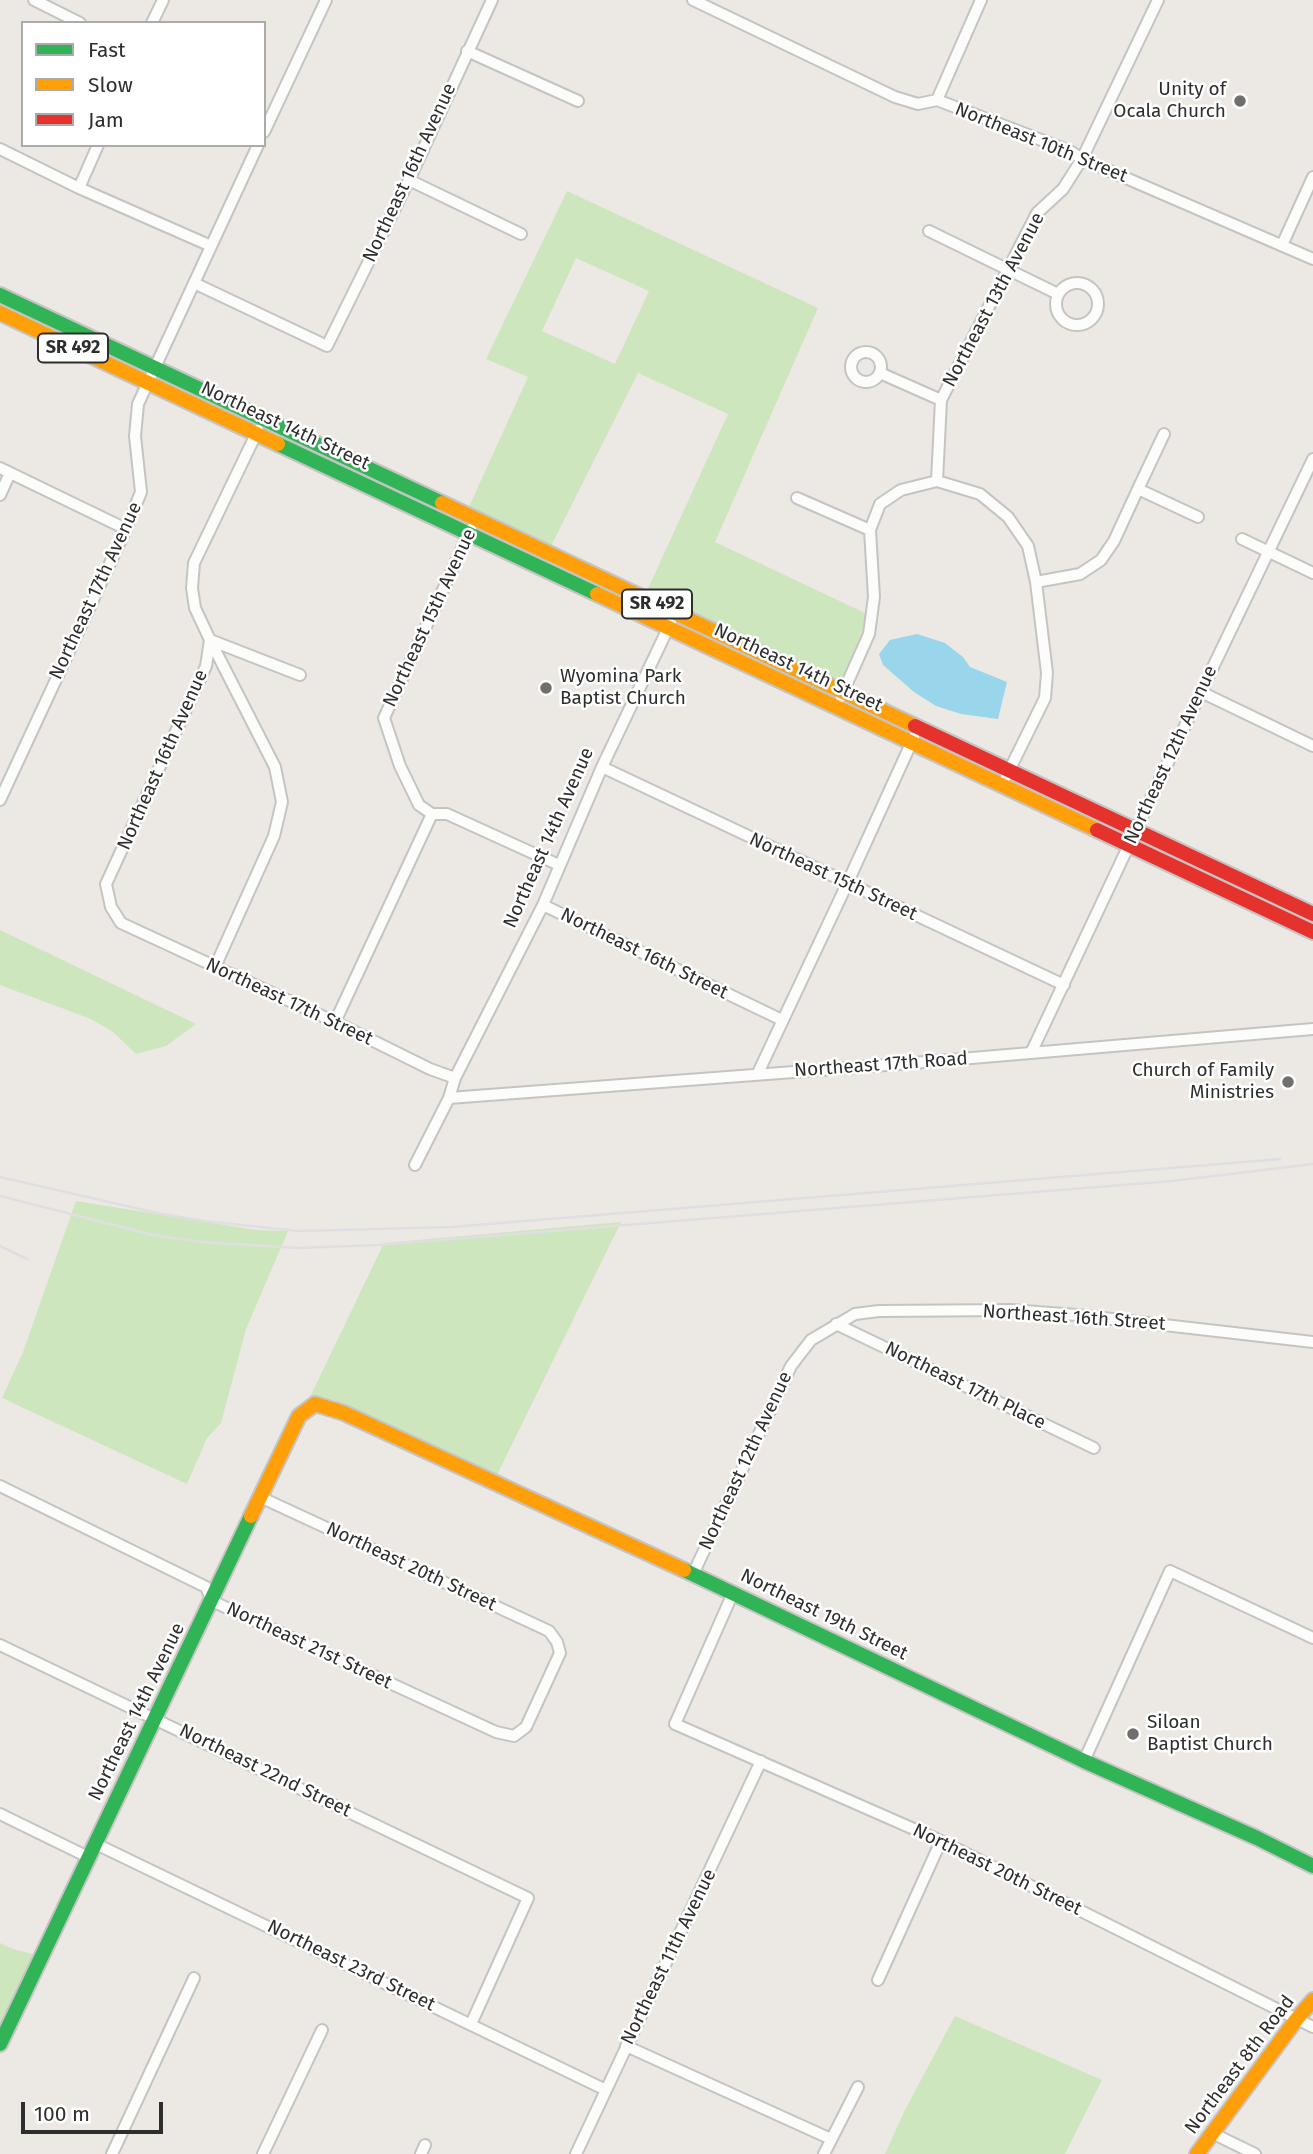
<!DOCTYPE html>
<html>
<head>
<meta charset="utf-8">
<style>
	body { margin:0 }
	#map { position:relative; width:1313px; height:2154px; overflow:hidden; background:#ece8e4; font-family:"Fira Sans",sans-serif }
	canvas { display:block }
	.legend { position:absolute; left:21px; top:21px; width:245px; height:126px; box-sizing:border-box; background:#fff; border:2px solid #ababab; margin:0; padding:9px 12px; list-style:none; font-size:21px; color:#2e2e2e }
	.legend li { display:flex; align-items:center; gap:14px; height:35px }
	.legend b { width:35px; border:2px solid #ababab }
	.scale { position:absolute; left:21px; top:2102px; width:142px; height:32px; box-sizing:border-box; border:4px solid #2e2e2e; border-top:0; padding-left:9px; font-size:21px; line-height:24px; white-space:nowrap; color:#2e2e2e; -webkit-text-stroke:5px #fff; paint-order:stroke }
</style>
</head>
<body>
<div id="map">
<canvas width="1313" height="2154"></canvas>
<ul class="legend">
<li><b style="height:9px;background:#30b455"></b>Fast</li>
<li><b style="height:9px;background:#ff9f0a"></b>Slow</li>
<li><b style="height:9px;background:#e5322d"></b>Jam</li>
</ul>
<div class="scale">100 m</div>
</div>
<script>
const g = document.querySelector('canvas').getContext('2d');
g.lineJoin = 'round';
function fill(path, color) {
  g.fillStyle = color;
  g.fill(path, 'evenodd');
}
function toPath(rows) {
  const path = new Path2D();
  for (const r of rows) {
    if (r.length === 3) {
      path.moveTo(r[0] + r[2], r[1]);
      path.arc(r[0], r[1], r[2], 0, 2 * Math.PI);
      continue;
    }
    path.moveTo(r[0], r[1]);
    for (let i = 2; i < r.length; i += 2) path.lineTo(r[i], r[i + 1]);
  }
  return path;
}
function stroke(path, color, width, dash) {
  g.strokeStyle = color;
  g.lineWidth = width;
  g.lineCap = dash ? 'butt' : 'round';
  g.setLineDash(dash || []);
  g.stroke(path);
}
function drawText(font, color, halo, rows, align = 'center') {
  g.font = font + ' "Fira Sans",sans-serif';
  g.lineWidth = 5;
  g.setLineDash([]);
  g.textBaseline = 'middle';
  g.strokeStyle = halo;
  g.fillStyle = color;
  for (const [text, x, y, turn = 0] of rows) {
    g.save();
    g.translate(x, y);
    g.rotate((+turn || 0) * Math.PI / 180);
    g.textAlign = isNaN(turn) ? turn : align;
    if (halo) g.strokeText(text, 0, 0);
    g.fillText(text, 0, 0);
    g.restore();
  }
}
fill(toPath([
	[567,191,818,308,715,542,867,614,861,639,841,685,646,593,728,414,638,373,550,548,468,509,528,377,486,359],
	[576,258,649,291,615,364,542,331],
	[0,931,0,930,196,1024,166,1046,136,1054,113,1032,91,1019,0,985],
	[76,1201,256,1230,288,1231,246,1329,221,1423,207,1438,187,1484,2,1398,23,1352],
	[621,1222,496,1477,319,1399,317,1397,313,1397,311,1400,309,1399,384,1243],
	[0,1943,13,1949,36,1955,0,2033],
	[955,2016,1102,2080,1065,2154,885,2154,904,2112]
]), '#cee6be');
fill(toPath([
	[917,634,945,643,963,657,970,667,1007,682,998,719,961,714,936,706,914,692,883,665,879,654,890,640]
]), '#99d6ec');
const street = toPath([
	[34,0,80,23],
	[693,0,895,97,918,104,937,100,1070,151,1082,159,1313,259],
	[152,23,163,0],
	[467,51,578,101],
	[937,100,981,0],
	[264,132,326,0],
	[0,149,79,188,211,246],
	[409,180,521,234],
	[79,188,98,145],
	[929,231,1058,294],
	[1282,245,1313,177],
	[1077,304,21],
	[194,283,327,346,409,180,492,0],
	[866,367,15],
	[880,373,941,400],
	[258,430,194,563,192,588,195,608,210,640,206,666,106,884,111,907,121,923,335,1022,430,1069,455,1078,449,1098,415,1165],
	[1164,434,1138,489,1198,517],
	[0,468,126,529],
	[937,481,980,494,1008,517,1028,546,1036,582,1047,673,1045,698,1006,777],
	[0,495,10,473],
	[797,498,870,530],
	[471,529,384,718,400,766,419,805,432,814,447,814,559,865],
	[1242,539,1313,573],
	[1036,582,1080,574,1101,560,1114,541,1138,489],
	[210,640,275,767,282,802,274,836,215,967],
	[210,640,300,675],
	[1201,692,1313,746],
	[841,697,869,634,874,597,870,530,880,504,901,490,937,481,941,400,1037,213,1063,189,1082,159,1158,0],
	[602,767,1064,985],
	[0,800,126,529,141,492,135,436,138,404,258,145],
	[543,905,782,1020],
	[335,1022,432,814],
	[1031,1053,1201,692,1313,459],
	[758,1073,847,884,914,737],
	[455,1078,543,905,602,767,671,622],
	[449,1098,913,1063,1313,1029],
	[836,1324,1094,1448],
	[0,1486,206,1587,212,1601,496,1732,514,1736,526,1727,560,1653,557,1642,549,1631,260,1497],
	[693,1574,791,1366,811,1340,855,1314,879,1311,1011,1310,1077,1315,1313,1342],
	[733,1593,675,1724,941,1841,1313,2027],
	[0,1645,528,1898,471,2024],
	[1084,1761,1170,1571,1313,1638],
	[0,1814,88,1857],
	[94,1843,606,2090],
	[878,1980,941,1841],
	[626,2046,831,2139],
	[1214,2134,1255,2154],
	[112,2154,194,1978],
	[263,2154,322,2030],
	[421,2154,425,2145],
	[576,2154,761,1761],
	[824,2154,858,2087]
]);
const fast = toPath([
	[0,295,442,503],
	[278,444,597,594],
	[684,1570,1084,1761,1257,1838,1313,1866],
	[0,2044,251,1516]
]);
const slow = toPath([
	[0,313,278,444],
	[442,503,915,726],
	[597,594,1097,830],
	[251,1516,299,1416,315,1404,344,1413,684,1570],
	[1197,2154,1296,2020,1313,2000]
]);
const jam = toPath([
	[915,726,1313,914],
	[1097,830,1313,932]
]);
stroke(street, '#c5c4c5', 14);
stroke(fast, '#c5c4c5', 18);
stroke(slow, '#c5c4c5', 18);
stroke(jam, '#c5c4c5', 18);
stroke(street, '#fcfcfb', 10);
stroke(fast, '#30b455', 14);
stroke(slow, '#ff9f0a', 14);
stroke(jam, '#e5322d', 14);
stroke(toPath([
	[0,1177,157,1213,204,1221,299,1231,452,1227,1280,1159],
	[0,1196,153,1235,202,1242,299,1248,378,1245,1172,1181,1313,1164],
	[0,1246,27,1259]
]), '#dfdfe1', 2.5);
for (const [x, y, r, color] of [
	[1240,101,7,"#706f6e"],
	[546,688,7,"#706f6e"],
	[1288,1082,7,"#706f6e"],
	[1133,1734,7,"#706f6e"]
]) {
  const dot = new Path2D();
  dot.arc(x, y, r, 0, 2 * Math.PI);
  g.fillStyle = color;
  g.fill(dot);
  stroke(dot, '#fff', 2.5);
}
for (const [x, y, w] of [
	[73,348,70],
	[657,604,70]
]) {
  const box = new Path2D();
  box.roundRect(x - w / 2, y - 14.5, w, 29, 5);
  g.fillStyle = '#fff';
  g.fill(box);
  stroke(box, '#2e2e2e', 2);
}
drawText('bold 18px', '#2e2e2e', null, [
	["SR 492",73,348],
	["SR 492",657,604]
]);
drawText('19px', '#2e2e2e', '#fff', [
	["Unity of",1226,90],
	["Ocala Church",1226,112],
	["Wyomina Park",560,677,"left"],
	["Baptist Church",560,699,"left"],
	["Church of Family",1274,1071],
	["Ministries",1274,1093],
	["Siloan",1147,1723,"left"],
	["Baptist Church",1147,1745,"left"]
], 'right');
drawText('19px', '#2e2e2e', '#fff', [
	["Northeast 10th Street",1041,143,22],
	["Northeast 16th Avenue",410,173,-65],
	["Northeast 13th Avenue",994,300,-62],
	["Northeast 14th Street",285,426,25],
	["Northeast 17th Avenue",96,591,-65],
	["Northeast 15th Avenue",430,618,-65],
	["Northeast 14th Street",798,668,25],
	["Northeast 12th Avenue",1171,755,-65],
	["Northeast 16th Avenue",163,760,-66],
	["Northeast 14th Avenue",549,838,-66],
	["Northeast 15th Street",833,877,25],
	["Northeast 16th Street",644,954,26],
	["Northeast 17th Street",289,1002,25],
	["Northeast 17th Road",881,1065,-4],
	["Northeast 16th Street",1074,1318,4],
	["Northeast 17th Place",965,1386,26],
	["Northeast 12th Avenue",746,1461,-65],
	["Northeast 20th Street",411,1567,25],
	["Northeast 19th Street",824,1615,26],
	["Northeast 21st Street",309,1646,25],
	["Northeast 14th Avenue",137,1712,-64],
	["Northeast 22nd Street",265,1771,26],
	["Northeast 20th Street",997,1870,26],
	["Northeast 11th Avenue",669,1957,-64],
	["Northeast 23rd Street",351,1966,26],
	["Northeast 8th Road",1240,2065,-53]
]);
</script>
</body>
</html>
